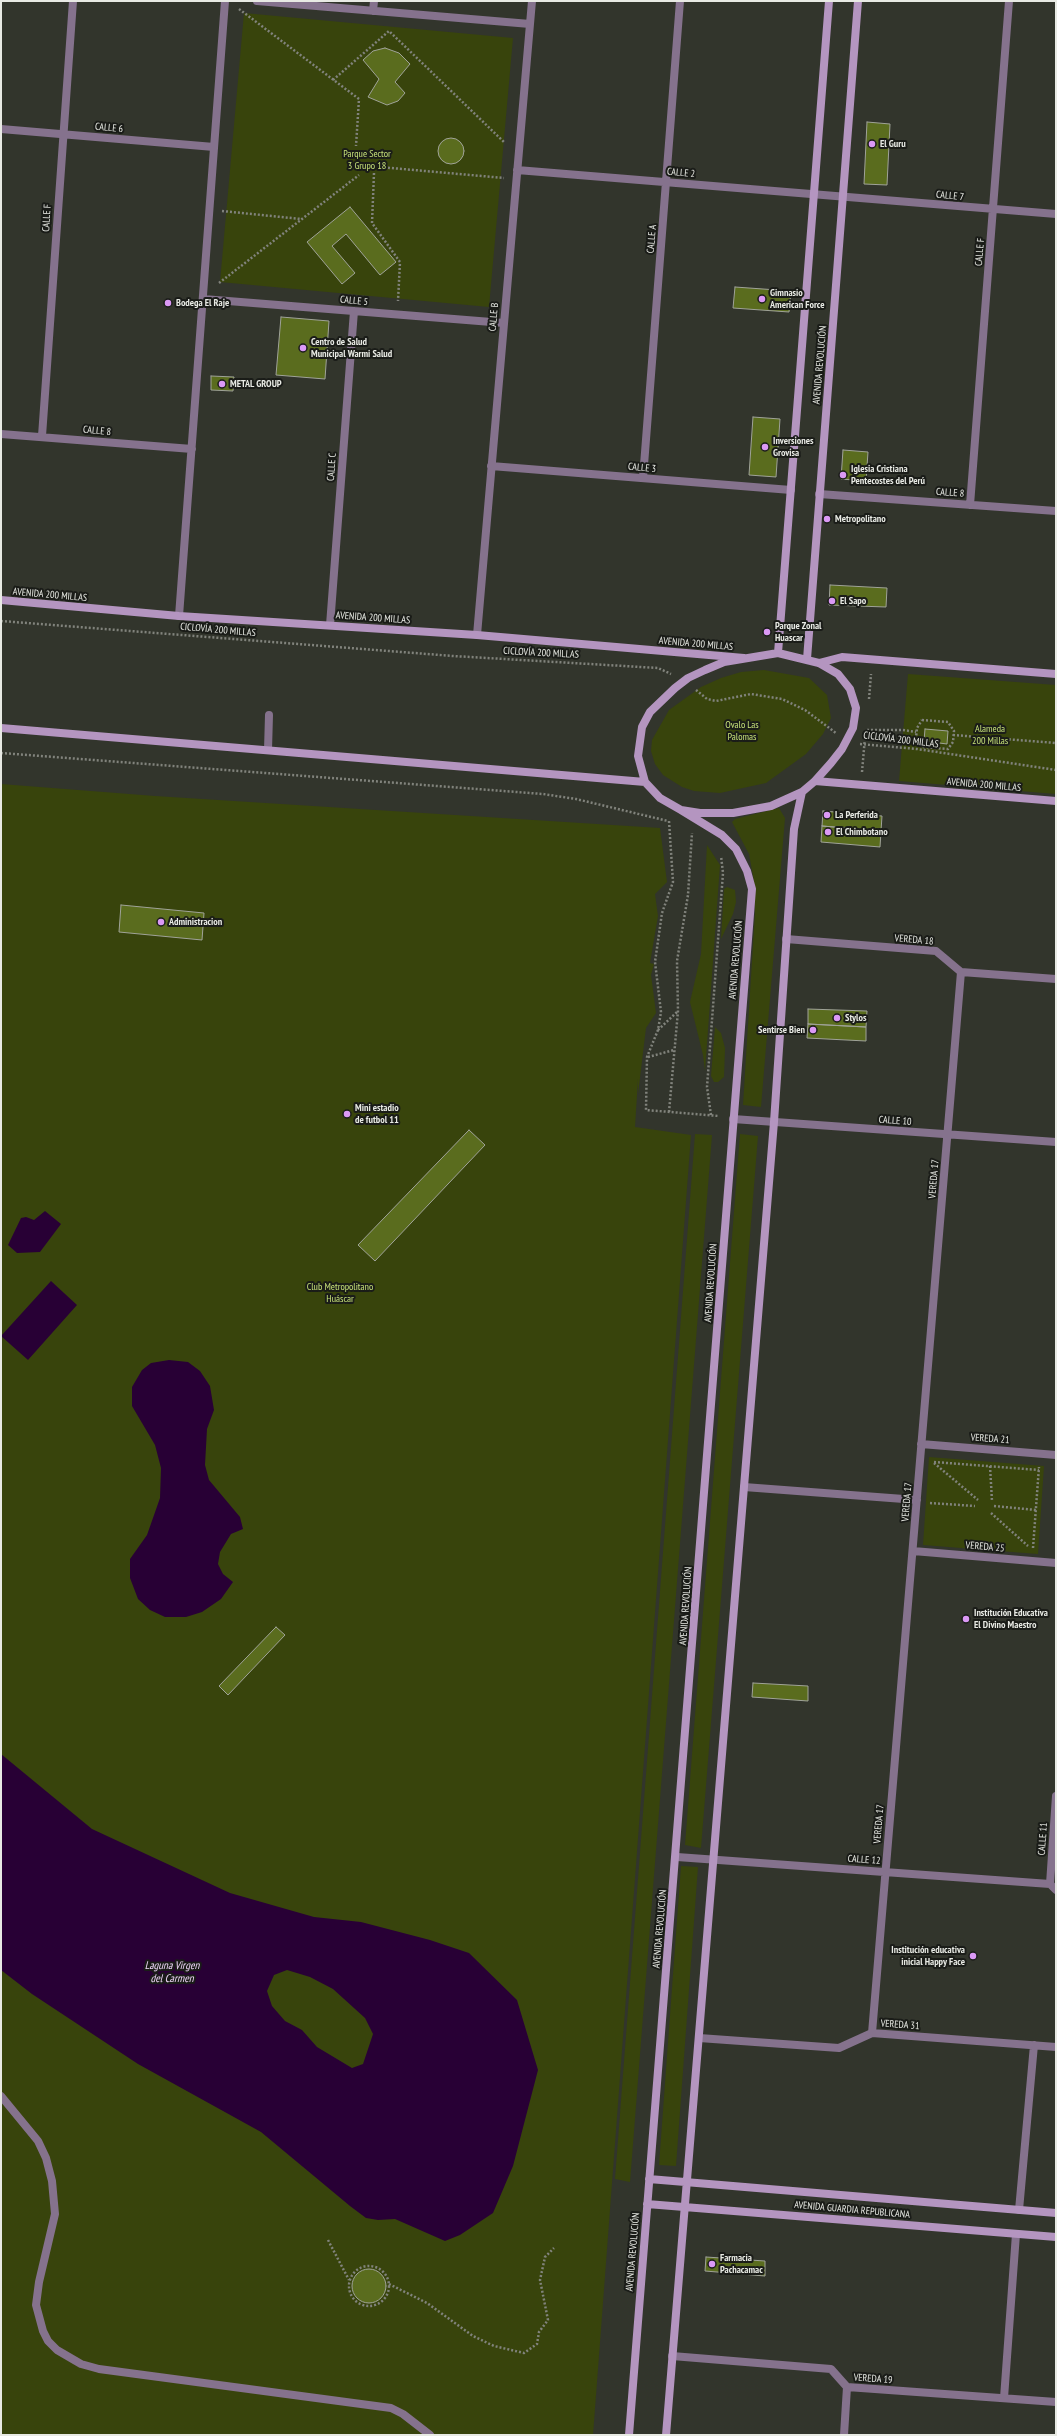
<!DOCTYPE html>
<html>
<head>
<meta charset="utf-8">
<style>
	body { margin:0 }
	#map { position:relative; width:1057px; height:2436px; overflow:hidden; background:#32352c; font-family:"PT Sans Narrow",sans-serif }
	canvas { display:block }
	.frame { position:absolute; inset:0; border:2px solid #e8eae4; pointer-events:none }
</style>
</head>
<body>
<div id="map">
<canvas width="1057" height="2436"></canvas>
<div class="frame"></div>
</div>
<script>
const g = document.querySelector('canvas').getContext('2d');
g.lineJoin = 'round';
function fill(path, color) {
  g.fillStyle = color;
  g.fill(path, 'evenodd');
}
function toPath(rows) {
  const path = new Path2D();
  for (const r of rows) {
    if (r.length === 3) {
      path.moveTo(r[0] + r[2], r[1]);
      path.arc(r[0], r[1], r[2], 0, 2 * Math.PI);
      continue;
    }
    path.moveTo(r[0], r[1]);
    for (let i = 2; i < r.length; i += 2) path.lineTo(r[i], r[i + 1]);
  }
  return path;
}
function stroke(path, color, width, dash) {
  g.strokeStyle = color;
  g.lineWidth = width;
  g.lineCap = dash ? 'butt' : 'round';
  g.setLineDash(dash || []);
  g.stroke(path);
}
function drawText(font, color, halo, rows, align = 'center') {
  g.font = font + ' "PT Sans Narrow",sans-serif';
  g.lineWidth = 4;
  g.setLineDash([]);
  g.textBaseline = 'middle';
  g.strokeStyle = halo;
  g.fillStyle = color;
  for (const [text, x, y, turn = 0] of rows) {
    g.save();
    g.translate(x, y);
    g.rotate((+turn || 0) * Math.PI / 180);
    g.textAlign = isNaN(turn) ? turn : align;
    if (halo) g.strokeText(text, 0, 0);
    g.fillText(text, 0, 0);
    g.restore();
  }
}
fill(toPath([
	[244,13,513,38,489,307,220,282],
	[764,670,809,678,827,695,831,718,823,734,806,754,766,783,720,793,694,791,682,787,663,775,655,764,651,751,652,740,669,710,701,687,721,678,741,672],
	[908,674,1056,685,1056,794,899,781],
	[1,784,155,796,660,828,667,882,655,894,658,916,650,963,654,964,651,975,656,1013,646,1028,638,1094,638,1079,635,1127,691,1135,593,2435,1,2435],
	[779,808,785,818,761,1107,743,1105,755,913,754,881,749,854,732,822,735,819],
	[707,845,720,865,705,1071,703,1055,690,1002,701,954],
	[727,887,735,890,736,902,733,914,721,939,724,889],
	[715,1027,721,1033,725,1048,724,1077,718,1082,714,1082,711,1076],
	[695,1134,712,1135,630,2182,615,2179],
	[740,1134,758,1136,701,1848,685,1845],
	[929,1457,1044,1466,1038,1554,923,1545],
	[681,1866,698,1867,676,2166,659,2165]
]), '#38440c');
fill(toPath([
	[45,1211,61,1224,40,1252,17,1253,8,1245,21,1218,26,1217,34,1220],
	[51,1281,77,1305,28,1360,1,1336],
	[169,1360,188,1362,200,1371,210,1386,214,1410,207,1429,205,1465,209,1480,240,1517,243,1529,231,1534,220,1552,218,1564,223,1574,233,1582,221,1599,202,1612,186,1617,165,1617,150,1610,138,1599,130,1578,130,1559,147,1535,160,1498,161,1468,155,1445,132,1406,132,1387,142,1370,151,1363],
	[1,1754,92,1829,230,1893,314,1917,361,1922,430,1940,469,1953,517,2000,538,2070,513,2166,493,2213,460,2235,445,2241,395,2219,378,2220,366,2218,350,2206,261,2132,138,2064,32,1994,1,1970],
	[287,1970,310,1977,333,1989,365,2018,373,2034,363,2064,352,2068,317,2047,302,2030,285,2021,272,2006,267,1991,274,1975]
]), '#280035');
const building = toPath([
	[385,48,399,53,410,64,395,82,405,93,398,101,387,105,368,97,379,79,363,60,373,51,385,48],
	[867,122,890,124,887,185,864,184,867,122],
	[451,151,13],
	[350,207,396,262,380,275,346,234,332,246,355,273,342,284,307,242,350,207],
	[735,287,791,291,789,312,733,308,735,287],
	[281,317,329,321,325,379,276,375,281,317],
	[211,376,234,377,233,391,211,390,211,376],
	[753,417,780,419,776,477,749,475,753,417],
	[843,450,868,452,866,481,841,479,843,450],
	[830,585,887,588,886,607,829,605,830,585],
	[925,729,948,731,947,744,924,741,925,729],
	[823,811,882,816,881,831,822,826,823,811],
	[822,826,881,831,880,847,821,842,822,826],
	[121,905,204,913,202,940,119,932,121,905],
	[808,1009,867,1011,866,1027,808,1024,808,1009],
	[808,1024,866,1027,866,1041,807,1038,808,1024],
	[469,1130,485,1145,375,1261,358,1245,469,1130],
	[276,1627,285,1635,228,1695,219,1686,276,1627],
	[753,1683,808,1686,808,1701,752,1697,753,1683],
	[706,2257,765,2261,765,2276,705,2271,706,2257],
	[369,2286,17]
]);
fill(building, '#5a6c1e');
stroke(building, '#a0a399', 1);
stroke(toPath([
	[239,9,359,99,356,146],
	[333,80,389,31,505,143],
	[380,167,504,178],
	[374,173,372,223,400,262,398,301],
	[222,211,301,219],
	[219,283,359,175],
	[1,621,453,656,658,668,671,674],
	[696,690,707,699,716,701,751,694,782,699,805,710,836,733],
	[869,699,871,674],
	[922,720,948,722,954,731,953,742,948,749,922,747,916,738,917,728,922,720],
	[867,730,903,730,916,732],
	[953,735,1056,743],
	[860,744,917,749,1056,770],
	[1,753,543,794,576,799,668,821],
	[862,772,865,737],
	[669,821,673,882,662,913,655,962,661,1012,658,1030,647,1057,646,1110,719,1116],
	[658,1030,677,1012],
	[648,1057,674,1050],
	[669,1112,678,1011,677,961,688,895,692,833],
	[711,1115,707,1087,723,873,721,856],
	[934,1462,1039,1470],
	[934,1463,978,1500],
	[990,1466,992,1501],
	[930,1503,975,1506],
	[994,1506,1036,1510],
	[991,1513,1028,1546],
	[1033,1548,1039,1467],
	[328,2240,349,2280],
	[369,2286,20],
	[389,2284,427,2303,473,2336,494,2346,524,2353,537,2344,539,2332,548,2320,540,2280,545,2257,554,2248]
]), '#81837c', 2.5, [2, 2]);
stroke(toPath([
	[268,750,269,715],
	[1,2096,38,2141,46,2158,52,2181,55,2214,39,2282,36,2305,43,2331,48,2341,57,2350,81,2364,99,2369,391,2408,403,2414,430,2435]
]), '#85728d', 8);
stroke(toPath([
	[257,1,530,24],
	[373,11,374,1],
	[1,129,214,147],
	[517,170,1056,214],
	[203,299,504,323],
	[1,434,192,449],
	[42,436,73,1],
	[491,466,791,490],
	[643,478,680,1],
	[819,494,1056,511],
	[970,505,1009,1],
	[179,616,225,1],
	[330,625,354,311],
	[477,635,532,1],
	[786,939,936,951,961,972,1056,979],
	[733,1119,1056,1142],
	[921,1444,1056,1455],
	[744,1487,917,1500],
	[913,1551,1056,1563],
	[677,1857,1050,1884],
	[1050,1884,1056,1796],
	[1050,1884,1056,1890],
	[872,2033,961,972],
	[699,2038,839,2048,872,2033,1056,2047],
	[1019,2210,1034,2045],
	[672,2356,831,2369,847,2387,1056,2402],
	[1004,2398,1016,2234],
	[844,2435,847,2387]
]), '#85728d', 8);
stroke(toPath([
	[1,600,179,616,477,635,744,658],
	[778,653,829,1],
	[778,653,819,663,838,674,850,689,856,708,853,728,842,749,831,763,815,781,802,792,771,806,733,813,700,813,681,810,660,798,645,782,638,756,642,727,650,712,675,688,688,678,705,670,724,662,778,653],
	[807,659,858,1],
	[819,663,842,657,1056,674],
	[1,728,645,782],
	[815,781,1056,801],
	[649,2179,1056,2213],
	[647,2204,1056,2237],
	[629,2435,752,889,747,871,736,849,722,835,681,810],
	[666,2435,774,1122,794,829,802,792]
]), '#b495c0', 8);
for (const [x, y, r, color] of [
	[872,144,4,"#db99f5"],
	[762,299,4,"#db99f5"],
	[168,303,4,"#db99f5"],
	[303,348,4,"#db99f5"],
	[222,384,4,"#db99f5"],
	[765,447,4,"#db99f5"],
	[843,475,4,"#db99f5"],
	[827,519,4,"#db99f5"],
	[832,601,4,"#db99f5"],
	[767,632,4,"#db99f5"],
	[827,815,4,"#db99f5"],
	[828,832,4,"#db99f5"],
	[161,922,4,"#db99f5"],
	[837,1018,4,"#db99f5"],
	[813,1030,4,"#db99f5"],
	[347,1114,4,"#db99f5"],
	[966,1619,4,"#db99f5"],
	[973,1956,4,"#db99f5"],
	[712,2264,4,"#db99f5"]
]) {
  const dot = new Path2D();
  dot.arc(x, y, r, 0, 2 * Math.PI);
  g.fillStyle = color;
  g.fill(dot);
  stroke(dot, '#1a1c18', 1.5);
}
drawText('10px', '#e8eae4', '#1a1c18', [
	["CALLE 6",109,128,5],
	["CALLE 2",681,173,5],
	["CALLE 7",950,196,5],
	["CALLE F",47,218,-86],
	["CALLE A",652,239,-85],
	["CALLE F",980,252,-85],
	["CALLE 5",354,301,5],
	["CALLE B",494,317,-85],
	["AVENIDA REVOLUCIÓN",820,365,-85],
	["CALLE 8",97,431,5],
	["CALLE C",332,467,-86],
	["CALLE 3",642,468,5],
	["CALLE 8",950,493,4],
	["AVENIDA 200 MILLAS",50,595,5],
	["AVENIDA 200 MILLAS",373,618,4],
	["CICLOVÍA 200 MILLAS",218,630,5],
	["AVENIDA 200 MILLAS",696,644,5],
	["CICLOVÍA 200 MILLAS",541,653,3],
	["CICLOVÍA 200 MILLAS",901,740,7],
	["AVENIDA 200 MILLAS",984,785,5],
	["VEREDA 18",914,940,5],
	["AVENIDA REVOLUCIÓN",736,960,-85],
	["CALLE 10",895,1121,4],
	["VEREDA 17",934,1179,-85],
	["AVENIDA REVOLUCIÓN",711,1283,-86],
	["VEREDA 21",990,1439,4],
	["VEREDA 17",907,1502,-85],
	["VEREDA 25",985,1547,5],
	["AVENIDA REVOLUCIÓN",686,1606,-86],
	["VEREDA 17",879,1824,-85],
	["CALLE 11",1043,1839,-86],
	["CALLE 12",864,1860,4],
	["AVENIDA REVOLUCIÓN",660,1929,-85],
	["VEREDA 31",900,2025,4],
	["AVENIDA GUARDIA REPUBLICANA",852,2210,5],
	["AVENIDA REVOLUCIÓN",633,2252,-85],
	["VEREDA 19",873,2379,4]
]);
drawText('bold 10px', '#e8eae4', '#1a1c18', [
	["El Guru",880,144],
	["Gimnasio",770,293],
	["American Force",770,305],
	["Bodega El Raje",176,303],
	["Centro de Salud",311,342],
	["Municipal Warmi Salud",311,354],
	["METAL GROUP",230,384],
	["Inversiones",773,441],
	["Grovisa",773,453],
	["Iglesia Cristiana",851,469],
	["Pentecostes del Perú",851,481],
	["Metropolitano",835,519],
	["El Sapo",840,601],
	["Parque Zonal",775,626],
	["Huascar",775,638],
	["La Perferida",835,815],
	["El Chimbotano",836,832],
	["Administracion",169,922],
	["Stylos",845,1018],
	["Sentirse Bien",805,1030,"right"],
	["Mini estadio",355,1108],
	["de futbol 11",355,1120],
	["Institución Educativa",974,1613],
	["El Divino Maestro",974,1625],
	["Institución educativa",965,1950,"right"],
	["inicial Happy Face",965,1962,"right"],
	["Farmacia",720,2258],
	["Pachacamac",720,2270]
], 'left');
drawText('10px', '#c6e179', '#1a1c18', [
	["Parque Sector",367,154],
	["3 Grupo 18",367,166],
	["Ovalo Las",742,725],
	["Palomas",742,737],
	["Alameda",990,729],
	["200 Millas",990,741],
	["Club Metropolitano",340,1287],
	["Huáscar",340,1299]
]);
drawText('italic 11px', '#efd6f9', '#1a1c18', [
	["Laguna Virgen",172,1966],
	["del Carmen",172,1979]
]);
</script>
</body>
</html>
